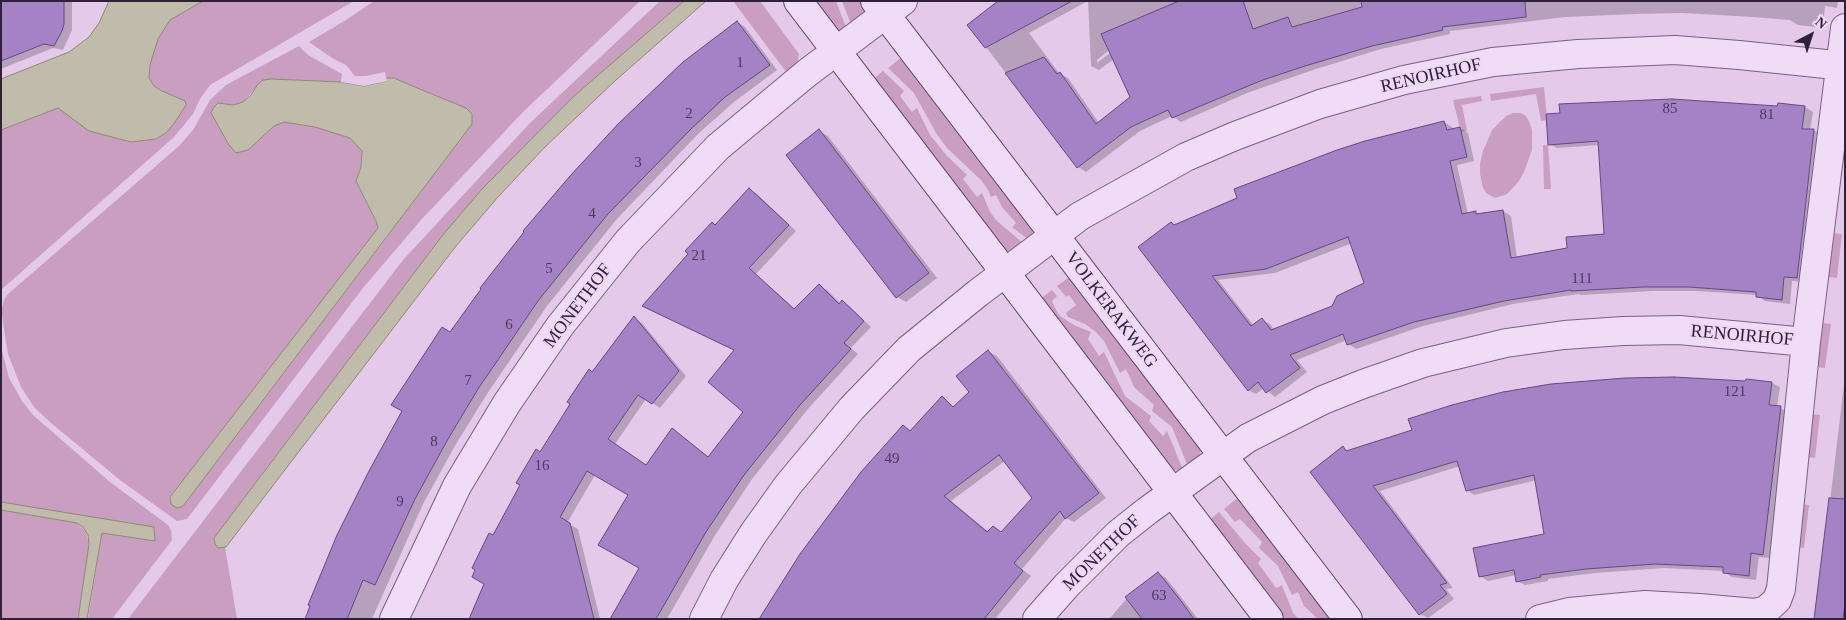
<!DOCTYPE html>
<html>
<head>
<meta charset="utf-8">
<style>
	body { margin:0 }
	#map { position:relative; width:1846px; height:620px; overflow:hidden; background:#e4c9eb; font-family:Georgia,serif }
	canvas { display:block }
	.frame { position:absolute; inset:0; border:2px solid #2e2138; pointer-events:none }
	.north { position:absolute; left:1786px; top:10px; width:50px; height:50px; -webkit-text-stroke:4px #eed8f3; paint-order:stroke; rotate:40deg; font-size:14px; font-weight:700; line-height:20px; text-align:center; color:#2e2138 }
	.north::after { content:''; display:block; margin:auto; width:18px; height:22px; background:#2e2138; clip-path:polygon(50% 0,100% 100%,50% 72%,0 100%) }
</style>
</head>
<body>
<div id="map">
<canvas width="1846" height="620"></canvas>
<div class="frame"></div>
<div class="north">N</div>
</div>
<script>
const g = document.querySelector('canvas').getContext('2d');
g.lineJoin = 'round';
function fill(path, color) {
  g.fillStyle = color;
  g.fill(path, 'evenodd');
}
function toPath(rows) {
  const path = new Path2D();
  for (const r of rows) {
    path.moveTo(r[0], r[1]);
    for (let i = 2; i < r.length; i += 2) path.lineTo(r[i], r[i + 1]);
  }
  return path;
}
function stroke(path, color, width, dash) {
  g.strokeStyle = color;
  g.lineWidth = width;
  g.lineCap = dash ? 'butt' : 'round';
  g.setLineDash(dash || []);
  g.stroke(path);
}
function drawText(font, color, halo, rows, align = 'center') {
  g.font = font + ' Georgia,serif';
  g.lineWidth = 4.5;
  g.setLineDash([]);
  g.textBaseline = 'middle';
  g.strokeStyle = halo;
  g.fillStyle = color;
  for (const [text, x, y, turn = 0] of rows) {
    g.save();
    g.translate(x, y);
    g.rotate((+turn || 0) * Math.PI / 180);
    g.textAlign = isNaN(turn) ? turn : align;
    if (halo) g.strokeText(text, 0, 0);
    g.fillText(text, 0, 0);
    g.restore();
  }
}
fill(toPath([
	[203,1,354,1,210,85,200,99,193,114,174,137,1,290,1,130,58,108,117,138,131,142,157,139,166,133,175,122,186,105,185,101,162,91,154,86,149,78,150,65,154,48,158,39,170,20],
	[374,1,640,1,523,112,421,220,363,288,187,519,177,521,120,480,51,423,34,407,21,387,8,354,2,316,2,308,4,300,8,294,179,146,193,130,210,100,226,85,299,46,308,55,342,74,341,82,272,79,263,80,243,102,233,105,218,103,214,107,212,113,229,145,248,150,274,126,284,122,315,127,350,138,362,151,361,167,356,181,376,221,378,228,170,497,170,500,175,507,178,508,183,506,461,139,466,108,410,85,394,78,386,78,385,72,366,76,355,76,346,65,332,58,309,42,346,20],
	[660,1,684,1,574,96,482,189,442,236,214,538,214,541,222,548,225,547,237,619,128,619,403,260,530,123],
	[733,1,760,1,799,54,797,65,787,73],
	[808,1,836,1,847,30,837,31],
	[842,1,863,1,864,14,852,27],
	[903,56,1033,226,1033,231,1029,240,1012,227,1016,223,1002,207,996,195,991,197,988,190,982,181,947,148,936,133,914,93,888,68],
	[883,71,904,91,900,96,912,112,917,108,930,135,947,156,967,175,963,179,977,197,982,193,990,212,996,220,1024,244,1012,251,1002,251,871,81],
	[1544,87,1547,120,1541,121,1536,94,1491,101,1490,94],
	[1481,96,1482,101,1462,105,1467,131,1461,132,1453,100],
	[1513,113,1520,113,1525,115,1529,121,1532,130,1532,150,1524,172,1519,181,1507,194,1495,198,1486,193,1483,188,1480,174,1480,164,1483,151,1492,130,1506,116],
	[1543,145,1548,145,1551,189,1544,189],
	[1833,233,1842,234,1837,278,1828,277],
	[1071,276,1201,449,1198,459,1188,467,1172,427,1152,411,1154,405,1134,387,1126,369,1120,373,1104,341,1096,332,1085,324,1068,317,1066,313,1076,305,1069,295,1066,297,1057,286],
	[1052,290,1057,296,1052,301,1056,310,1060,316,1074,325,1091,332,1088,339,1099,356,1104,352,1125,396,1151,416,1149,421,1163,436,1167,431,1183,470,1173,470,1039,300],
	[1823,323,1831,324,1825,368,1817,367],
	[1,347,9,378,22,401,33,415,110,482,168,525,171,530,172,540,112,619,88,619,102,533,155,541,154,528,1,502],
	[1812,414,1820,415,1815,458,1807,457],
	[1240,496,1335,619,1318,619,1304,606,1298,592,1292,595,1278,566,1259,548,1262,542,1240,519,1235,522,1224,509],
	[1801,504,1809,505,1804,548,1796,547],
	[1,510,77,523,86,532,89,544,78,619,1,619],
	[1219,512,1245,543,1261,559,1258,563,1276,588,1282,585,1293,613,1299,619,1281,619,1208,521]
]), '#c99ec0');
const water = toPath([
	[109,1,203,1,170,20,158,39,150,65,149,78,154,86,162,91,185,101,186,105,175,122,166,133,156,139,131,142,89,131,58,108,1,130,1,79,69,52,89,37,99,23,109,1],
	[684,1,706,1,616,80,545,147,498,197,456,246,226,547,218,548,215,544,214,538,442,236,482,189,574,96,684,1],
	[386,78,394,78,410,85,466,108,472,114,472,124,183,506,178,508,175,507,171,504,170,497,378,228,376,221,356,181,361,167,362,151,350,138,315,127,284,122,274,126,248,150,236,153,229,145,211,113,214,107,218,103,233,105,243,102,251,95,258,84,263,80,272,79,341,82,364,86,386,81,386,78],
	[1,502,154,527,155,541,102,533,87,619,78,619,89,544,88,535,83,527,77,523,1,510,1,502]
]);
fill(water, '#c0bbaa');
stroke(water, '#8e8971', 1);
fill(toPath([
	[386,76,387,81,364,86,341,82,341,80,364,84,384,79]
]), '#e4c9eb');
fill(toPath([
	[1,1,74,1,72,2,72,30,63,50,53,48,1,69],
	[1000,1,1088,1,1029,33,1059,73,1068,78,1099,123,1132,98,1114,59,1099,70,1091,66,1088,1,1838,1,1837,8,1825,6,1823,28,1798,25,1790,20,1753,17,1682,13,1636,14,1565,17,1450,31,1450,34,1381,49,1313,70,1247,93,1181,122,1172,116,1140,131,1086,172,1078,167,969,25],
	[1113,47,1115,49,1097,63,1097,60],
	[737,22,745,27,777,70,734,102,699,133,616,220,547,306,487,394,456,444,423,504,372,619,306,619,451,334],
	[1805,107,1813,112,1810,130,1814,130,1822,135,1805,282,1792,281,1790,304,1765,301,1757,295,1697,291,1652,291,1581,295,1578,294,1513,304,1423,326,1356,349,1348,344,1347,340,1297,360,1307,372,1275,397,1264,388,1256,394,1248,390,1171,223,1176,226,1444,122,1452,127,1453,130,1460,128,1468,133,1474,161,1457,165,1468,214,1475,212,1480,215,1503,211,1511,216,1517,258,1568,249,1606,235,1600,145,1557,148,1549,144,1778,108],
	[1352,243,1365,284,1333,307,1274,330,1270,324,1262,320,1254,326,1218,280,1275,273],
	[819,131,828,136,937,278,906,302,897,297],
	[749,189,757,194,796,231,756,274,796,310,819,286,827,290,841,304,842,302,850,307,871,327,851,348,858,354,808,409,752,479,714,537,667,619,657,617,641,567,630,495,595,475,567,523,578,529,600,619,581,619,485,583,493,536,540,453,593,373,634,318,642,323,686,376,660,408,646,399,615,444,647,466,673,430,709,457,745,411,716,226],
	[989,352,997,356,1106,498,1074,522,1066,518,1022,569,1031,576,995,619,761,619,904,426,912,431,942,398,954,407,970,392],
	[1005,461,1033,498,1002,533,993,527,989,532,951,501],
	[1845,376,1845,619,1816,619],
	[1772,383,1780,387,1777,407,1789,412,1771,558,1759,557,1756,580,1732,577,1724,572,1724,571,1664,568,1595,573,1548,579,1548,581,1525,585,1517,581,1516,575,1488,581,1480,576,1545,535,1537,480,1474,495,1467,490,1460,466,1380,491,1453,588,1446,589,1454,599,1428,618,1420,614,1343,448,1349,451],
	[1158,573,1166,578,1198,619,1109,619,1130,595]
]), '#0003');
const building = toPath([
	[1,1,64,1,64,24,62,31,54,46,44,44,1,61,1,1],
	[998,1,1072,1,985,48,967,25,998,1],
	[1179,1,1243,1,1253,29,1288,17,1292,27,1362,7,1361,1,1525,1,1526,17,1442,27,1443,30,1372,46,1305,66,1260,81,1172,118,1168,110,1131,127,1077,168,1005,73,1044,57,1057,74,1060,72,1096,124,1130,97,1101,34,1179,1],
	[737,21,770,65,725,97,691,129,607,215,538,301,478,389,448,439,415,499,375,585,363,580,347,619,305,619,310,606,308,605,337,535,369,471,402,411,391,405,442,327,450,332,481,289,480,288,524,232,523,231,570,176,618,124,683,62,737,21],
	[1672,99,1777,106,1778,103,1805,106,1802,129,1814,129,1804,219,1797,278,1784,277,1782,300,1756,297,1756,292,1689,287,1643,287,1571,291,1571,290,1504,301,1414,322,1347,345,1343,334,1290,355,1300,368,1266,393,1258,382,1248,391,1138,247,1171,222,1174,225,1237,198,1234,189,1337,150,1365,141,1444,121,1447,130,1460,127,1467,157,1450,161,1462,214,1476,211,1476,214,1503,210,1511,258,1567,248,1566,237,1604,234,1598,141,1548,145,1546,114,1560,113,1559,104,1672,99],
	[1348,237,1364,283,1337,296,1332,306,1271,330,1262,318,1251,326,1212,276,1266,269,1348,237],
	[819,129,929,273,896,298,786,155,819,129],
	[749,188,789,225,749,268,794,309,819,284,839,304,842,300,864,321,844,343,851,349,800,405,744,475,706,532,656,619,610,619,639,568,598,545,628,495,587,471,560,517,570,523,594,619,469,619,484,584,472,577,475,570,472,568,489,533,493,535,520,485,516,483,536,449,540,452,570,404,567,402,589,369,592,372,634,316,679,371,652,404,638,395,608,439,646,465,672,428,708,457,743,412,708,382,734,350,642,306,688,254,685,251,712,222,715,225,749,188],
	[988,350,1099,493,1065,519,1060,511,1014,563,1023,571,984,619,759,619,800,554,861,472,903,425,910,431,942,396,953,407,969,392,956,376,988,350],
	[999,455,1032,498,1001,532,993,526,987,532,944,496,999,455],
	[1674,377,1745,381,1746,379,1772,382,1769,405,1781,406,1763,555,1751,553,1749,576,1723,573,1723,567,1655,564,1586,569,1540,575,1541,577,1516,582,1514,570,1479,577,1473,548,1544,534,1534,475,1466,491,1457,461,1373,486,1447,583,1440,585,1447,594,1419,615,1310,472,1343,446,1346,451,1412,430,1408,419,1452,405,1503,392,1551,384,1625,378,1674,377],
	[1829,498,1845,499,1845,603,1843,619,1814,619,1829,498],
	[1158,572,1181,601,1194,619,1142,619,1125,597,1158,572]
]);
fill(building, '#a582c6');
stroke(building, '#644784', 1);
const street = toPath([
	[394,619,457,486,507,403,560,326,628,241,718,147,807,73,903,1],
	[704,619,724,580,753,534,788,485,852,408,909,349,978,293,1080,216,1186,157,1235,136,1320,104,1404,80,1493,62,1578,54,1675,50,1739,55,1845,66],
	[1037,619,1067,585,1118,534,1147,511,1248,438,1323,400,1363,384,1423,363,1506,343,1564,335,1623,331,1679,330,1806,342],
	[1540,619,1569,612,1645,605,1699,608,1755,613,1766,610,1777,600,1781,589,1806,342,1845,28]
]);
const secondary = toPath([
	[798,1,1269,619],
	[875,1,1348,619]
]);
stroke(street, '#785f86', 30);
stroke(secondary, '#594268', 30);
stroke(street, '#f1dcf7', 28);
stroke(secondary, '#f1dcf7', 28);
drawText('15px', '#4c395c', null, [
	["1",740,63],
	["85",1670,109],
	["2",689,114],
	["81",1767,115],
	["3",638,163],
	["4",592,214],
	["21",699,256],
	["5",549,269],
	["111",1582,279],
	["6",509,325],
	["7",468,381],
	["121",1735,392],
	["8",434,442],
	["49",892,459],
	["16",542,466],
	["9",400,502],
	["63",1159,596]
]);
drawText('18px', '#2e2138', '#eed8f3', [
	["RENOIRHOF",1431,76,-13],
	["MONETHOF",578,306,-53],
	["VOLKERAKWEG",1111,310,53],
	["RENOIRHOF",1742,336,5],
	["MONETHOF",1102,553,-44]
]);
</script>
</body>
</html>
